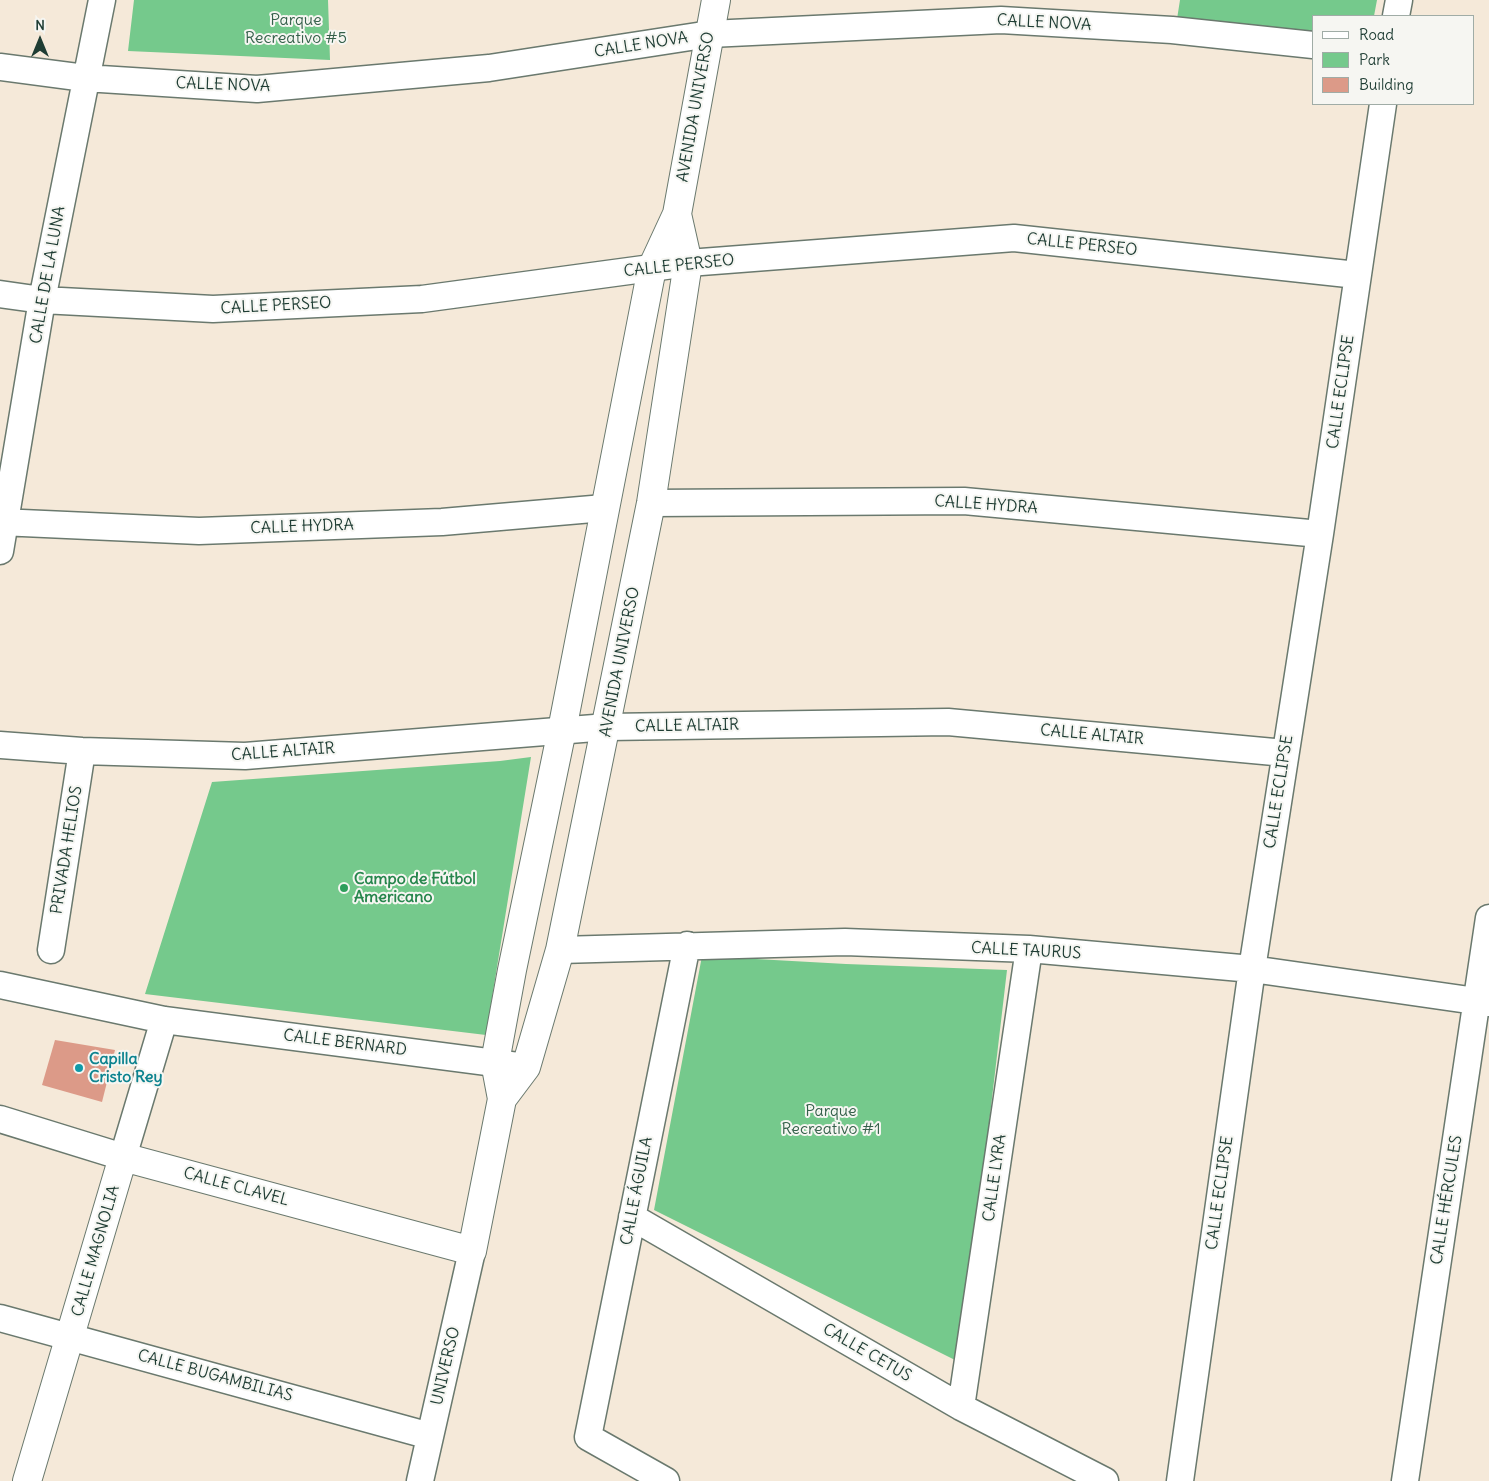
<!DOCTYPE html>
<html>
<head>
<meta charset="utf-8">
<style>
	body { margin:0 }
	#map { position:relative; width:1489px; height:1481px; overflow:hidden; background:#f5e9d9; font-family:Delius,sans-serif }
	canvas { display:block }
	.legend { position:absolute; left:1312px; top:15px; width:162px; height:90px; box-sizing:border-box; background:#f6f6f2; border:1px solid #a0aca6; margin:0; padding:6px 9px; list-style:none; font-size:15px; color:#1f3d34 }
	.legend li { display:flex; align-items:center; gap:10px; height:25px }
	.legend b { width:25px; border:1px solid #a0aca6 }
	.north { position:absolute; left:15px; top:15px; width:50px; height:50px; -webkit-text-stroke:4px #f6f6f2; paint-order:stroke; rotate:0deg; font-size:14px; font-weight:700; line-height:20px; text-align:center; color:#1f3d34 }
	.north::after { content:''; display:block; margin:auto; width:18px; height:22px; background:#1f3d34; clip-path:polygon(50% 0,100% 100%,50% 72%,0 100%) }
</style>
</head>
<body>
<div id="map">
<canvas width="1489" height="1481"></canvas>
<ul class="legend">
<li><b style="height:6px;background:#fff"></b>Road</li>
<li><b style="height:14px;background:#75c98c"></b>Park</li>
<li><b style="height:14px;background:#dc9a88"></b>Building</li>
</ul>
<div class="north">N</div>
</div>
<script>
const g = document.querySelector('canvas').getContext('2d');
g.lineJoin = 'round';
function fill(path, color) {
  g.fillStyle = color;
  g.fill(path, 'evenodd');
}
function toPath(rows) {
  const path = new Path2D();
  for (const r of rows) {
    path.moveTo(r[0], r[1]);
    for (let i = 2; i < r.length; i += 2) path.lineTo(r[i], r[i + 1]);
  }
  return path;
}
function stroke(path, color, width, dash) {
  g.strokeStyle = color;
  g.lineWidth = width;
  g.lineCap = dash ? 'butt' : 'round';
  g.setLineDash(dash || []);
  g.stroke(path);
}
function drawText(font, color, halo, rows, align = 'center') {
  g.font = font + ' Delius,sans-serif';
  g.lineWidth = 4;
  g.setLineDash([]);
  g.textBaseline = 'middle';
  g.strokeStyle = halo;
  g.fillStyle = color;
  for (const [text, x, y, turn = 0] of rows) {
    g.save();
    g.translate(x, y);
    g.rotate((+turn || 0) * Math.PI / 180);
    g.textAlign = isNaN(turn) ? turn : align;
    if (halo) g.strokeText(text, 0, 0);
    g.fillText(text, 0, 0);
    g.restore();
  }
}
fill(toPath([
	[134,0,328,0,330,60,128,51],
	[1180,0,1377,0,1374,16,1313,16,1313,36,1177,19],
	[531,757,486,1035,145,994,212,782,500,761],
	[702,956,846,964,1007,970,961,1363,654,1210]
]), '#75c98c');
fill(toPath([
	[55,1040,115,1050,102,1102,42,1085]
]), '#dc9a88');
const minor = toPath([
	[1396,16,1399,0],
	[0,67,85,78,257,89,489,68,710,34,1001,20,1172,30,1313,45],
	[0,294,42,300,213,309,422,299,688,263,1014,238,1357,275],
	[651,503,964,501,1320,534],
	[0,522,199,531,442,522,604,508],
	[0,551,42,300,102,0],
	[0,745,82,751,245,756,607,727,948,722,1285,753],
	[51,950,82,751],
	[560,950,845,942,1029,949,1252,969,1489,1003],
	[0,985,164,1020,518,1066],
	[0,1119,123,1157,164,1020],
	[632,1217,961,1407,1105,1481],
	[0,1318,430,1436],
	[961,1407,1029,949],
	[420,1481,472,1251],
	[666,1481,588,1437,687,945],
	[1180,1481,1252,969,1320,534,1383,104],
	[1405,1481,1489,918]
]);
const tertiary = toPath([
	[502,1099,526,1067,560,950,651,503,688,263,677,214],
	[27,1481,123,1157,472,1251,502,1099,495,1062,512,970,562,730,652,268,677,214,716,0]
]);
stroke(minor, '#6a796e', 29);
stroke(tertiary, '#6a796e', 30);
stroke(minor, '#fff', 26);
stroke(tertiary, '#fff', 28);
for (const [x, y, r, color] of [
	[344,888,5,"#2e9e5b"],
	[79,1068,5,"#0f9aa8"]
]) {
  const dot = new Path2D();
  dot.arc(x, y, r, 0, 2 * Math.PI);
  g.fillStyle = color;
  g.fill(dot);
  stroke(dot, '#f6f6f2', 2);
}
drawText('16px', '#34604a', '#f6f6f2', [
	["Parque",296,20],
	["Recreativo #5",296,38],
	["Parque",831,1111],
	["Recreativo #1",831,1129]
]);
drawText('16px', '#1f3d34', '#f6f6f2', [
	["CALLE NOVA",1044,23,3],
	["CALLE NOVA",641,45,-9],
	["CALLE NOVA",223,85,2],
	["AVENIDA UNIVERSO",696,107,-80],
	["CALLE PERSEO",1082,245,6],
	["CALLE PERSEO",679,266,-6],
	["CALLE DE LA LUNA",48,275,-80],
	["CALLE PERSEO",276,306,-3],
	["CALLE ECLIPSE",1341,392,-82],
	["CALLE HYDRA",986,505,4],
	["CALLE HYDRA",302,527,-2],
	["AVENIDA UNIVERSO",620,662,-79],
	["CALLE ALTAIR",687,726,-1],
	["CALLE ALTAIR",1092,735,5],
	["CALLE ALTAIR",283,752,-4],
	["CALLE ECLIPSE",1279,792,-81],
	["PRIVADA HELIOS",67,850,-81],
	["CALLE TAURUS",1026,951,3],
	["CALLE BERNARD",345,1043,7],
	["CALLE LYRA",995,1178,-82],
	["CALLE CLAVEL",236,1187,15],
	["CALLE ÁGUILA",637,1191,-79],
	["CALLE ECLIPSE",1220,1193,-82],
	["CALLE HÉRCULES",1447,1200,-81],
	["CALLE MAGNOLIA",96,1251,-74],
	["CALLE CETUS",867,1353,30],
	["UNIVERSO",446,1366,-77],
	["CALLE BUGAMBILIAS",215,1376,15]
]);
drawText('bold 16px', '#27864d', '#f6f6f2', [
	["Campo de Fútbol",354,879],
	["Americano",354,897]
], 'left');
drawText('bold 16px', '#0d838f', '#f6f6f2', [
	["Capilla",89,1059],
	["Cristo Rey",89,1077]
], 'left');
</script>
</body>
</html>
